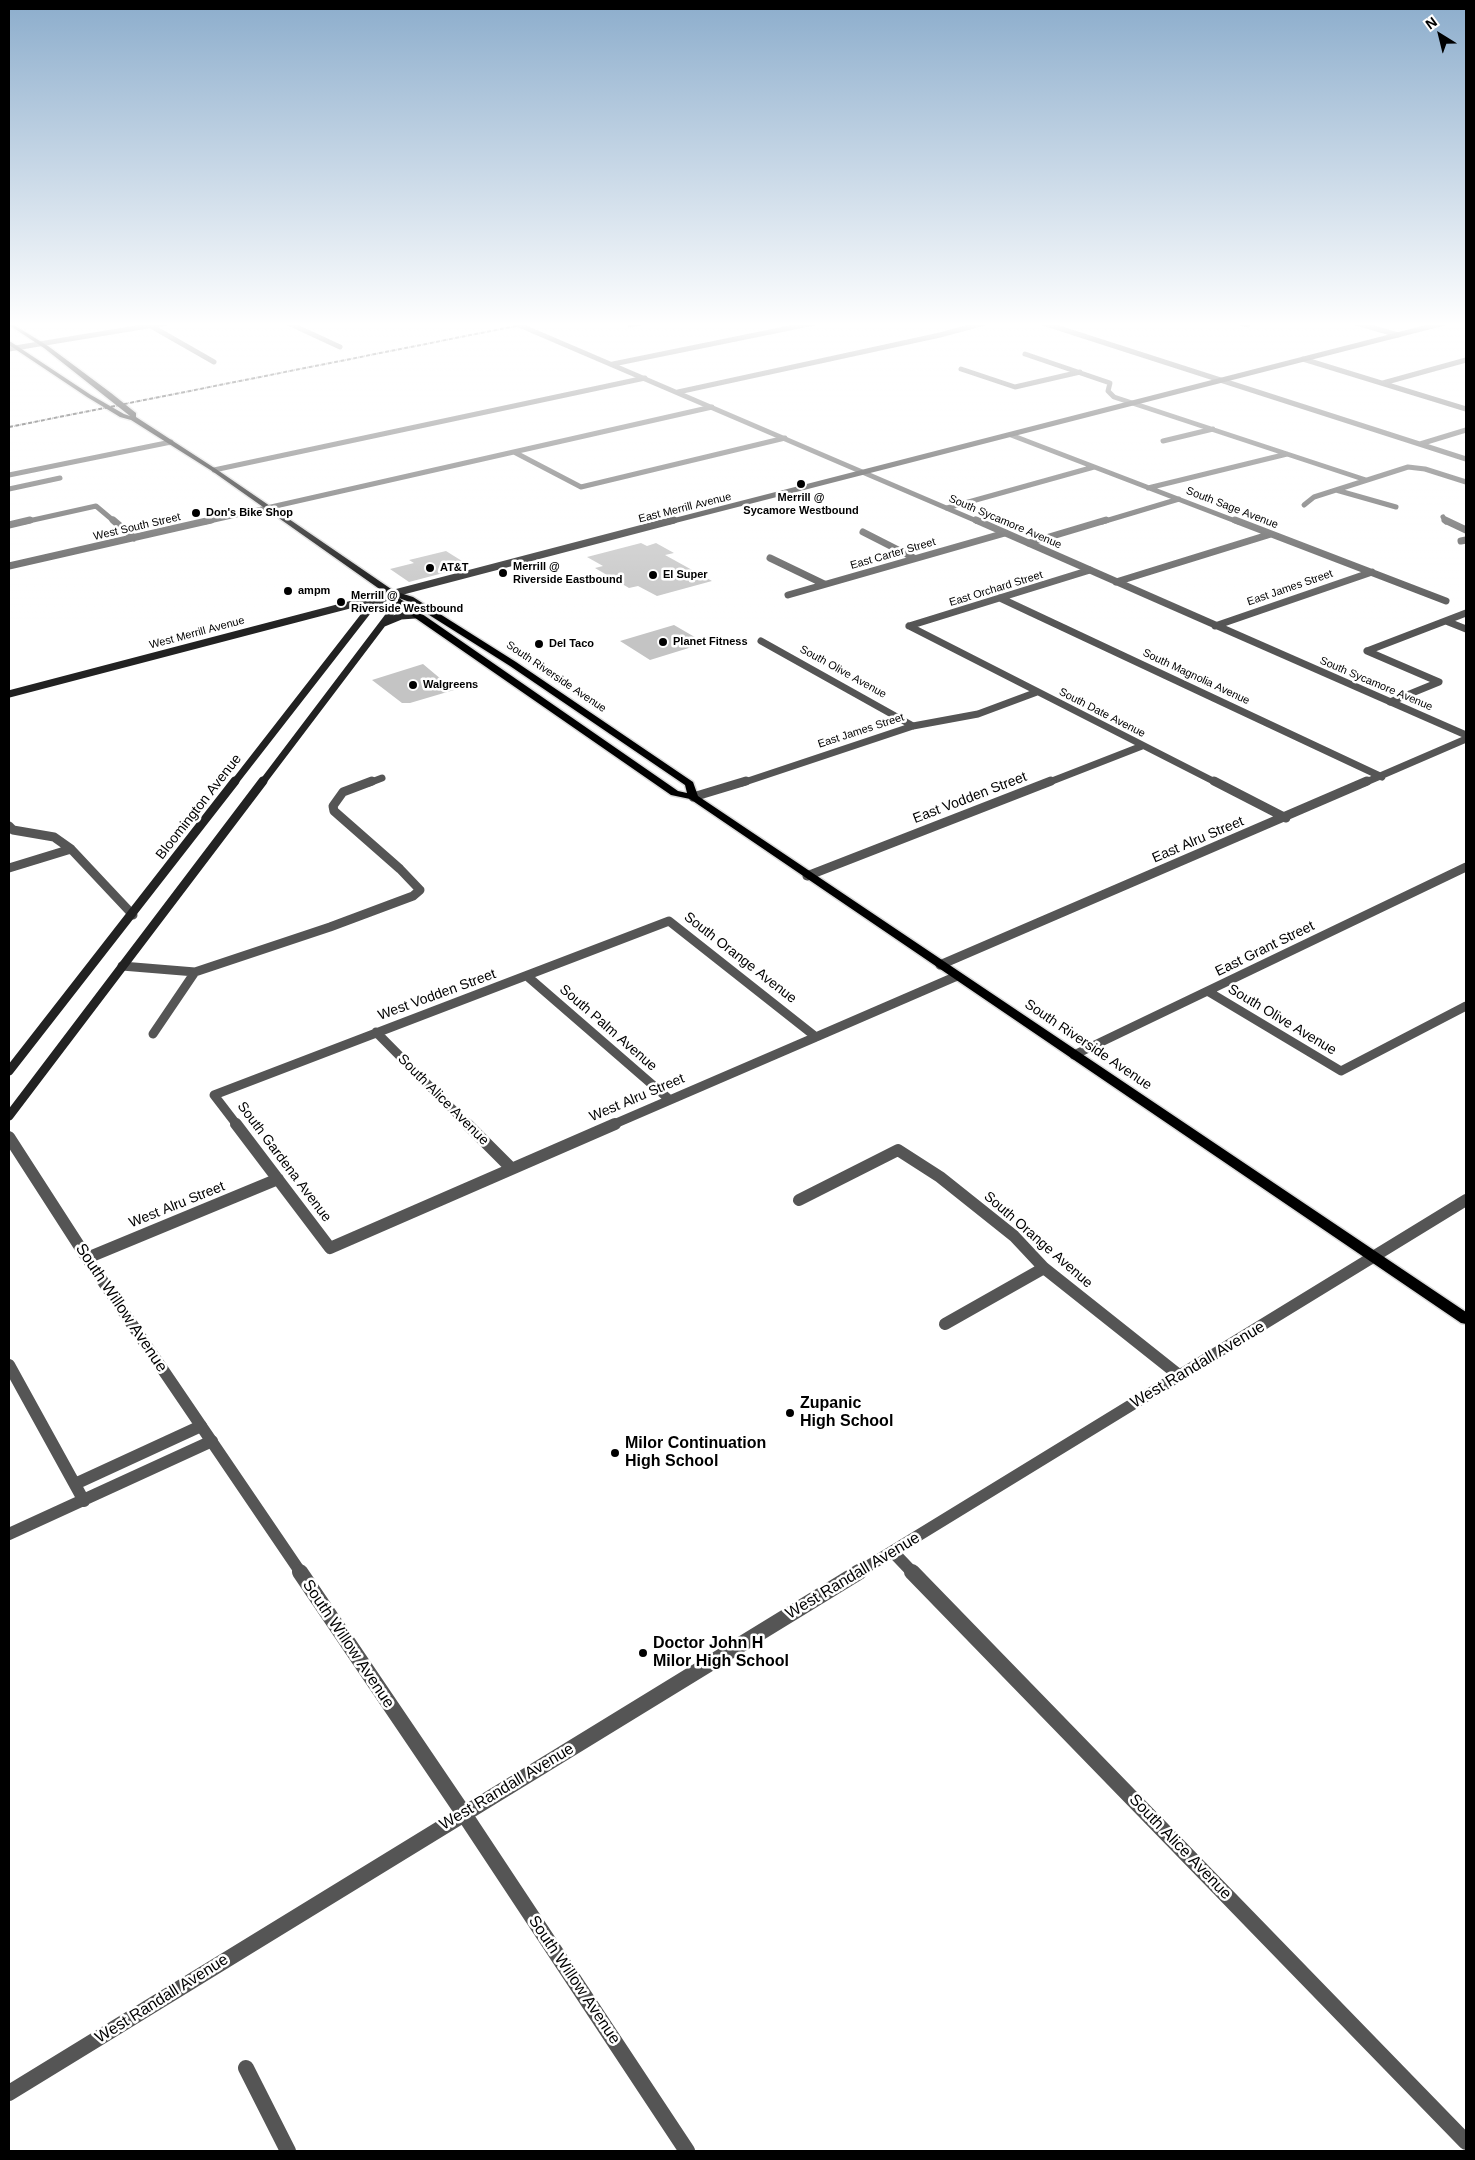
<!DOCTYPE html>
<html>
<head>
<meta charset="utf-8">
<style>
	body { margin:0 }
	#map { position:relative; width:1475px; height:2160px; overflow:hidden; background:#fff; font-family:Helvetica,sans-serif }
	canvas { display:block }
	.frame { position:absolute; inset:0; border:10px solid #000; pointer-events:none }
	.north { position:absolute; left:1415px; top:10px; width:50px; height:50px; -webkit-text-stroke:4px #fff; paint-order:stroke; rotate:324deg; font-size:14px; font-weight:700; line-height:20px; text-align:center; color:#000 }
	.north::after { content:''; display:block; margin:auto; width:18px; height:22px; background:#000; clip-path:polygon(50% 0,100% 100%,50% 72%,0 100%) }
</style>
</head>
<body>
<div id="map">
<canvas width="1475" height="2160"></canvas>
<div class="frame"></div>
<div class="north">N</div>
</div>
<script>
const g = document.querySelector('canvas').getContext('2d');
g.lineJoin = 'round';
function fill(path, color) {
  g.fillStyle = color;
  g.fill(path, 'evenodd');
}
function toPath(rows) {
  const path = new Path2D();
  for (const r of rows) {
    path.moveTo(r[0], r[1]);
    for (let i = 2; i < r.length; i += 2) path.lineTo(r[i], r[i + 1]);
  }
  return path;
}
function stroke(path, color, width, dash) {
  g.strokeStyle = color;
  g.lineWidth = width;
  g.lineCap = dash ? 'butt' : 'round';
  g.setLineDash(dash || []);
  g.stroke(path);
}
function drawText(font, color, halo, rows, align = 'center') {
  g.font = font + ' Helvetica,sans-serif';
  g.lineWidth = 5;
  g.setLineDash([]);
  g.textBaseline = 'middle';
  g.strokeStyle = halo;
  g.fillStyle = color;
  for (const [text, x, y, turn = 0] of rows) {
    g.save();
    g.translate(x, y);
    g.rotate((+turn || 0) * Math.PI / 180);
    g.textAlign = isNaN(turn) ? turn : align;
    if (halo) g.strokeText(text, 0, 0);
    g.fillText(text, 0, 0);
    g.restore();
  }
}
fill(toPath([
	[641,543,647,546,656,543,674,553,665,555,712,581,657,596,638,586,629,588,595,568,603,566,587,557],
	[446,551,470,566,409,582,390,569,414,563,409,560],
	[674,625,705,643,650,660,620,641],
	[423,664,454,690,410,703,402,703,372,680]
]), '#c4c4c4');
const primary = toPath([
	[9,322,48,346,111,393,136,413,136,417,216,469,394,591,413,597,516,662,693,782,698,796,1466,1312,1466,1324,1461,1323,690,799,671,795,395,604,388,595,212,471,131,420,120,417,87,397,9,345,9,341,11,342,91,395,124,414,130,416,44,348,9,325,9,322],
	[399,598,407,601,510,666,685,785,687,793,678,791,399,598]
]);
stroke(primary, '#dbdbdb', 3);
stroke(toPath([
	[144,322,214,362],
	[286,322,340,347],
	[1040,322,1466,459],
	[1237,322,1248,325],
	[1353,322,1398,335],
	[630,325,645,322],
	[1025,354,1110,383,1108,391,1114,397,1366,480],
	[1303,359,1466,409],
	[613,364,819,322],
	[961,369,1015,387,1080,372],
	[1383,383,1466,360],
	[678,392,940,335,988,322],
	[1011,435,1238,522],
	[1163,441,1213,429],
	[1420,444,1466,430],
	[514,452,581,487,785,438],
	[214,470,645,378],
	[9,475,171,442],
	[1148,488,1287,454],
	[9,489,60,478],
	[1336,490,1396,507],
	[1304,505,1314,497,1408,467,1425,469,1466,482],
	[947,508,1094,467],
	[1443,517,1446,522],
	[24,522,96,506,115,522],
	[205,522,712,407],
	[1102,522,1179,499]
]), '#555', 5);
stroke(toPath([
	[113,520,134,538],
	[1235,520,1446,601],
	[1445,520,1466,530],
	[9,525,30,520],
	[863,532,914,558],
	[1461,541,1466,540],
	[1029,543,1106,520],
	[770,558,824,584],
	[9,566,211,520],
	[1116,582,1271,534],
	[788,595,1005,533],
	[1000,598,1382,777],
	[1446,621,1466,629],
	[909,626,1217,783],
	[909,626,1090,570],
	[1215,626,1372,572],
	[761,641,913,726],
	[1367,651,1439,682,1390,702],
	[1367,651,1466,613],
	[369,783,382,778],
	[742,783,913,726,978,714,1037,692],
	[1047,783,1142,746],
	[1364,783,1466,739]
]), '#555', 7);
stroke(toPath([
	[1214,781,1286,818],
	[693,797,746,781],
	[9,826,13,830,54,837,71,849,133,915],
	[9,868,71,849],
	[807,876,1051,781],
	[940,965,1367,781],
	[122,966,195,972],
	[527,976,670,1100],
	[1209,992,1341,1071,1466,1006],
	[376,1032,468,1125],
	[153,1034,195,972,330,927,413,896,420,890,400,869,334,811,333,806,343,792,372,781],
	[816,1037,957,976],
	[1074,1055,1466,867],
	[237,1125,214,1095,669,921,816,1037],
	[612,1125,816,1037]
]), '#555', 9);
stroke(toPath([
	[236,1124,330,1248,615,1124],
	[467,1124,511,1168],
	[799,1200,898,1150,940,1177,1014,1236,1044,1268,1180,1376],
	[87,1258,278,1179],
	[945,1324,1044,1268],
	[9,1365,84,1501],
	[75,1484,201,1426],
	[9,1534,212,1441],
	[893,1552,913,1573]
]), '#555', 12);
stroke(toPath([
	[912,1572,1466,2142],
	[246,2068,288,2151]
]), '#555', 16);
stroke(toPath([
	[512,322,979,522],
	[9,349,172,322]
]), '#555', 5);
stroke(toPath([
	[976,520,1466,735]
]), '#555', 7);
stroke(toPath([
	[9,1137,87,1258,301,1573],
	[857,1573,1466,1200]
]), '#555', 12);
stroke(toPath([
	[300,1572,464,1814,687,2151],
	[9,2093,859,1572]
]), '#555', 16);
stroke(toPath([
	[669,522,1448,322]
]), '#222', 5);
stroke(toPath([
	[384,623,401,616,415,615],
	[9,694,674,520],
	[234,783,371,607,385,598],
	[262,783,393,610,391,593]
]), '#222', 7);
stroke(toPath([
	[9,1071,235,781],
	[9,1116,263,781]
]), '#222', 9);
fill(primary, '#000');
stroke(toPath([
	[9,427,536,322]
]), '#000', 2, [4, 1, 0.5, 1]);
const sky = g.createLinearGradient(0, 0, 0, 624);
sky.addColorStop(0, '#8cadcc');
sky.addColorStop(0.52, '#fff');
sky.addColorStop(1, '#ffffff00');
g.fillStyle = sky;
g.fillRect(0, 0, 1475, 624);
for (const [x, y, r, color] of [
	[801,484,5,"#000"],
	[196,513,5,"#000"],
	[430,568,5,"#000"],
	[503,573,5,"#000"],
	[653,575,5,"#000"],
	[288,591,5,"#000"],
	[341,602,5,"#000"],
	[663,642,5,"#000"],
	[539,644,5,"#000"],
	[413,685,5,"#000"],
	[790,1413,5,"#000"],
	[615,1453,5,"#000"],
	[643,1653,5,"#000"]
]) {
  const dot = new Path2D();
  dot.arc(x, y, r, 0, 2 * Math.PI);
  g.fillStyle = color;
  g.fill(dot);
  stroke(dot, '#fff', 2);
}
drawText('bold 11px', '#000', '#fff', [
	["Merrill @",801,498,"center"],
	["Sycamore Westbound",801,511,"center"],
	["Don's Bike Shop",206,513],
	["Merrill @",513,567],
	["Riverside Eastbound",513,580],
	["AT&T",440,568],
	["El Super",663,575],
	["ampm",298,591],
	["Merrill @",351,596],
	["Riverside Westbound",351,609],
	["Planet Fitness",673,642],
	["Del Taco",549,644],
	["Walgreens",423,685]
], 'left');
drawText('11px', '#000', '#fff', [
	["East Merrill Avenue",685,508,-14],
	["South Sage Avenue",1232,508,21],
	["South Sycamore Avenue",1005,522,23],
	["West South Street",137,527,-13],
	["East Carter Street",893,554,-16],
	["East James Street",1290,588,-19],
	["East Orchard Street",996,589,-17],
	["West Merrill Avenue",197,633,-15],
	["South Olive Avenue",843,672,29],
	["South Riverside Avenue",556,677,34],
	["South Magnolia Avenue",1196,677,25],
	["South Sycamore Avenue",1376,684,23],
	["South Date Avenue",1102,713,27],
	["East James Street",861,731,-18]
]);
drawText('14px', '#000', '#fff', [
	["East Vodden Street",970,798,-21],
	["Bloomington Avenue",199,807,-52],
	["East Alru Street",1198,840,-23],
	["East Grant Street",1265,949,-26],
	["South Orange Avenue",740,958,38],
	["West Vodden Street",437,995,-20],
	["South Olive Avenue",1282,1020,31],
	["South Palm Avenue",608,1028,41],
	["South Riverside Avenue",1088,1045,34],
	["West Alru Street",637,1098,-23],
	["South Alice Avenue",443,1100,45],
	["South Gardena Avenue",284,1162,53],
	["West Alru Street",177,1205,-22],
	["South Orange Avenue",1038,1240,41]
]);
drawText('16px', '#000', '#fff', [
	["South Willow Avenue",121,1308,56],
	["West Randall Avenue",1198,1365,-31],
	["West Randall Avenue",853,1576,-31],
	["South Willow Avenue",348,1644,56],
	["West Randall Avenue",507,1787,-31],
	["South Alice Avenue",1180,1847,46],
	["South Willow Avenue",574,1980,56],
	["West Randall Avenue",162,1999,-32]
]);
drawText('bold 16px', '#000', '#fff', [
	["Zupanic",800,1404],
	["High School",800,1422],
	["Milor Continuation",625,1444],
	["High School",625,1462],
	["Doctor John H",653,1644],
	["Milor High School",653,1662]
], 'left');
</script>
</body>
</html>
